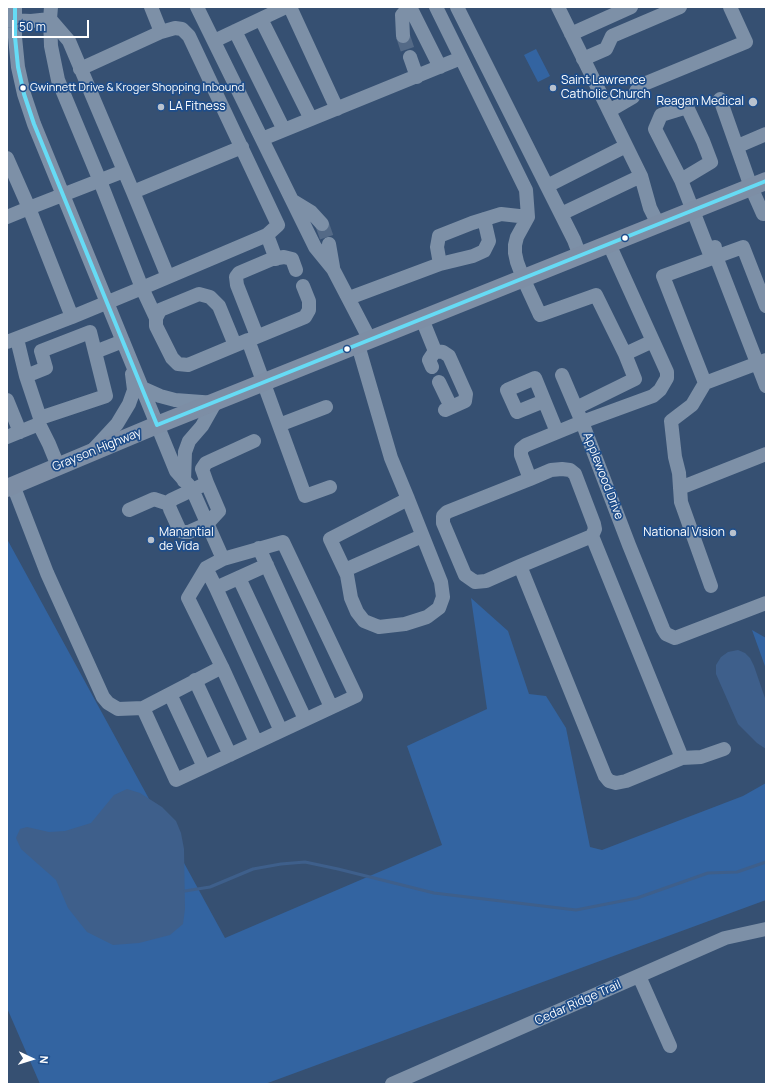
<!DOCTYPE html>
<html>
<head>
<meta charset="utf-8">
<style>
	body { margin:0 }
	#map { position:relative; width:773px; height:1091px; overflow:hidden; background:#365072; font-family:Manrope,sans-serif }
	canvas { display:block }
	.frame { position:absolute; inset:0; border:8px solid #fff; pointer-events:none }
	.north { position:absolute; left:12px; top:1039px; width:40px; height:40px; -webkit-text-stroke:3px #1e4d8a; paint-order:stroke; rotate:94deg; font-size:11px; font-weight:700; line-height:16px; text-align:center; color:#fff }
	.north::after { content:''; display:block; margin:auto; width:14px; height:18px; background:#fff; clip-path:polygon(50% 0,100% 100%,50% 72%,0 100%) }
	.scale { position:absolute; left:12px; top:20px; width:77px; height:18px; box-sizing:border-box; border:2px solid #fff; border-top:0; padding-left:5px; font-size:12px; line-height:14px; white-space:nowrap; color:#fff; -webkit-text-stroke:3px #1e4d8a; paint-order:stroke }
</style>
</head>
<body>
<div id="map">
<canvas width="773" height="1091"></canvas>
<div class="frame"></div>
<div class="north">N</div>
<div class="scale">50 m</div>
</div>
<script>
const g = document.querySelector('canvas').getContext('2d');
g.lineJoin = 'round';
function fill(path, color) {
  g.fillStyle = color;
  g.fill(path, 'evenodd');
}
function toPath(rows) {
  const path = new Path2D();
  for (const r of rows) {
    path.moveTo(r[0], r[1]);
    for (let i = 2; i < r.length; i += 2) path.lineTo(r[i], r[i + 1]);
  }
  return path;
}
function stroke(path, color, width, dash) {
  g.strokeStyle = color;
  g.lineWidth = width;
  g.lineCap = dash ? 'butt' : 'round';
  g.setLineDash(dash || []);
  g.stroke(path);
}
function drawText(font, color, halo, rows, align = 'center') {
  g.font = font + ' Manrope,sans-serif';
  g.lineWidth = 3.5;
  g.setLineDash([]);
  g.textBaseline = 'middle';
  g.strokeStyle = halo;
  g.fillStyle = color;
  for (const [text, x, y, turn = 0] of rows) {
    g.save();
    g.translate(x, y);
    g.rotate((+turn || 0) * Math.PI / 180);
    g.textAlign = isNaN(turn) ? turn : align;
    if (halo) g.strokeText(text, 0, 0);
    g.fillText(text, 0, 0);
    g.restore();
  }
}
fill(toPath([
	[536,49,550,76,538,82,524,55],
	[7,539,225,938,442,845,407,746,487,709,471,598,508,631,529,694,546,696,566,728,590,847,602,850,743,796,766,783,766,900,265,1084,40,1084,7,1008],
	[752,630,766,638,766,669]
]), '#3364a1');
fill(toPath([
	[738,650,745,653,750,658,754,666,766,701,766,749,757,743,738,724,716,674,716,665,721,657,728,652],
	[127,789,140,793,162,807,176,821,181,833,184,849,185,909,183,924,170,935,139,943,113,945,87,932,68,908,56,880,21,849,16,838,20,829,27,827,49,832,65,831,91,823,114,795]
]), '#3e5f8b');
stroke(toPath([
	[185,891,210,887,253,869,281,864,305,862,338,869,434,893,576,910,637,898,708,873,737,872,766,862]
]), '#3e5f8b', 3);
stroke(toPath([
	[403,36,410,57],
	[322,224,329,244]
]), '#546a87', 14, [14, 7]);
stroke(toPath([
	[15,7,15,37,18,67,24,94,34,124,176,471,192,489,223,559,283,542,356,696,176,780,143,708,222,667,188,598,206,568,223,559],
	[51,7,50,19,69,41,133,192,168,277],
	[197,7,315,247,333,269,370,340],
	[290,7,337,109],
	[410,7,440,67],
	[436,7,526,190,528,217,517,237,515,245,515,253,517,262,523,278,540,315,596,295,625,354,653,341],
	[457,7,574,240,580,256],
	[558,7,641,176,650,208,658,224],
	[261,19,311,119],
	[7,20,31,21,50,19,51,46,58,80,100,181,142,288,267,235,278,225,189,36,182,29,175,28,161,32,151,7],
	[235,31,284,130],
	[571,34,631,7],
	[403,36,402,15,409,7],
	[214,41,286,7],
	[410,57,417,77],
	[583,59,606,49,612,36,680,7],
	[80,69,161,32],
	[720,99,751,187,763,214],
	[609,111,633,97,639,86,746,42,730,7],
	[262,139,461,58],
	[738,146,766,134],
	[7,158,29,208,7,217],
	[681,180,711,162,703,141,687,107,661,115,655,129,681,180,709,252,715,254],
	[547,186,626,146],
	[133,192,242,147],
	[293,201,311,212,322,224],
	[561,214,641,176],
	[267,235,276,259],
	[329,244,333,267],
	[609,244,667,372,667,378,660,390,653,396,582,422,629,545,663,629,666,634,675,638,766,603],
	[715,247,715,254,766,386],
	[440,264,473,256,484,251,489,241,484,219],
	[349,298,440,264,437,247,439,236,472,223,501,214,528,217],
	[72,317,142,288,156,318],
	[422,319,435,351,443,352,449,356,466,394,465,401,445,410],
	[257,336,237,285,236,277,239,273,272,259,284,257,292,259,296,270],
	[17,339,26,376],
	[249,340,305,317,309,310,309,301,303,286],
	[7,342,72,317,29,208,124,171],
	[235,345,219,306,210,297,199,294,160,310,156,318,156,326,172,358,178,364,188,365,248,340,305,496,330,487],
	[358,345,391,458,408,499],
	[95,352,106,396,40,418,26,376,46,368,41,351,90,332,95,352,123,341],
	[432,367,429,360,435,351],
	[439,382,451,407],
	[705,383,663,276,743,247,766,306],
	[142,388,160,396,175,400,215,403,202,426,189,441,185,452,184,481],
	[7,400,20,432],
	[544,401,517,412,507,390,535,378,557,432],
	[576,408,635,379,625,354],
	[39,424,49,444,58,466],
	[279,425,326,407],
	[7,437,39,424,40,418],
	[92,451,117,424,129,404,134,390,132,374],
	[530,479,551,470,562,469,570,470,575,474,594,524,595,529,592,536],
	[207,483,219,511,207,524,189,532,184,532,180,531,170,509,169,504,171,500,207,483],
	[207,483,202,469,206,463,254,441],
	[13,485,47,573,103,697,108,703,118,709,143,708],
	[680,488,766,454],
	[408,499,441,582,443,597,439,608,427,617,405,624,379,627,364,621,357,612,351,598,347,575,330,539,408,499],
	[129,510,154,499,169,504],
	[259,548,331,707],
	[520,566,605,776,609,781,616,783,626,781,682,758,592,536,520,566,486,581,475,582,465,575,443,523,443,516,447,512,530,479,521,455,521,449,526,445,582,422,562,375],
	[206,568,216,588,267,565],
	[345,570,422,536],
	[239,578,305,719],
	[711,586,681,502,679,473,675,457,671,421,692,405,705,383,766,360],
	[216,588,281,731],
	[222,667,256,742],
	[195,680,230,755],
	[170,694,204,767],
	[682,758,701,757,724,749],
	[639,976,670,1046],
	[392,1084,725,938,766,929]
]), '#7d90a7', 14);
stroke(toPath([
	[7,488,157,425,766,181]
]), '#7d8ea5', 18);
stroke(toPath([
	[15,7,15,37,18,67,24,94,34,124,157,425,766,181]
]), '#66dbf5', 4);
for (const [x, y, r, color] of [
	[23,88,3.5,"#fff"],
	[553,88,4,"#b9c2ce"],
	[753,102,5,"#b9c2ce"],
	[161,107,4,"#b9c2ce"],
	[625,238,3.5,"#fff"],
	[347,349,3.5,"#fff"],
	[733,533,4,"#b9c2ce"],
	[151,540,4,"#b9c2ce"]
]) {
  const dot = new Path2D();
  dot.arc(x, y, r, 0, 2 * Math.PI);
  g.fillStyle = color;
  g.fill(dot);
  stroke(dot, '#1e4d8a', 1.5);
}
drawText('11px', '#fff', '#1e4d8a', [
	["Gwinnett Drive & Kroger Shopping Inbound",30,88]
], 'left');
drawText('12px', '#fff', '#1e4d8a', [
	["Saint Lawrence",561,81],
	["Catholic Church",561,95],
	["Reagan Medical",744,102,"right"],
	["LA Fitness",169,107],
	["Manantial",159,533],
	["de Vida",159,547],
	["National Vision",725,533,"right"]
], 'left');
drawText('12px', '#fff', '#1e4d8a', [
	["Grayson Highway",97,450,-22],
	["Applewood Drive",603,476,69],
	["Cedar Ridge Trail",578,1003,-24]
]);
</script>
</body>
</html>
